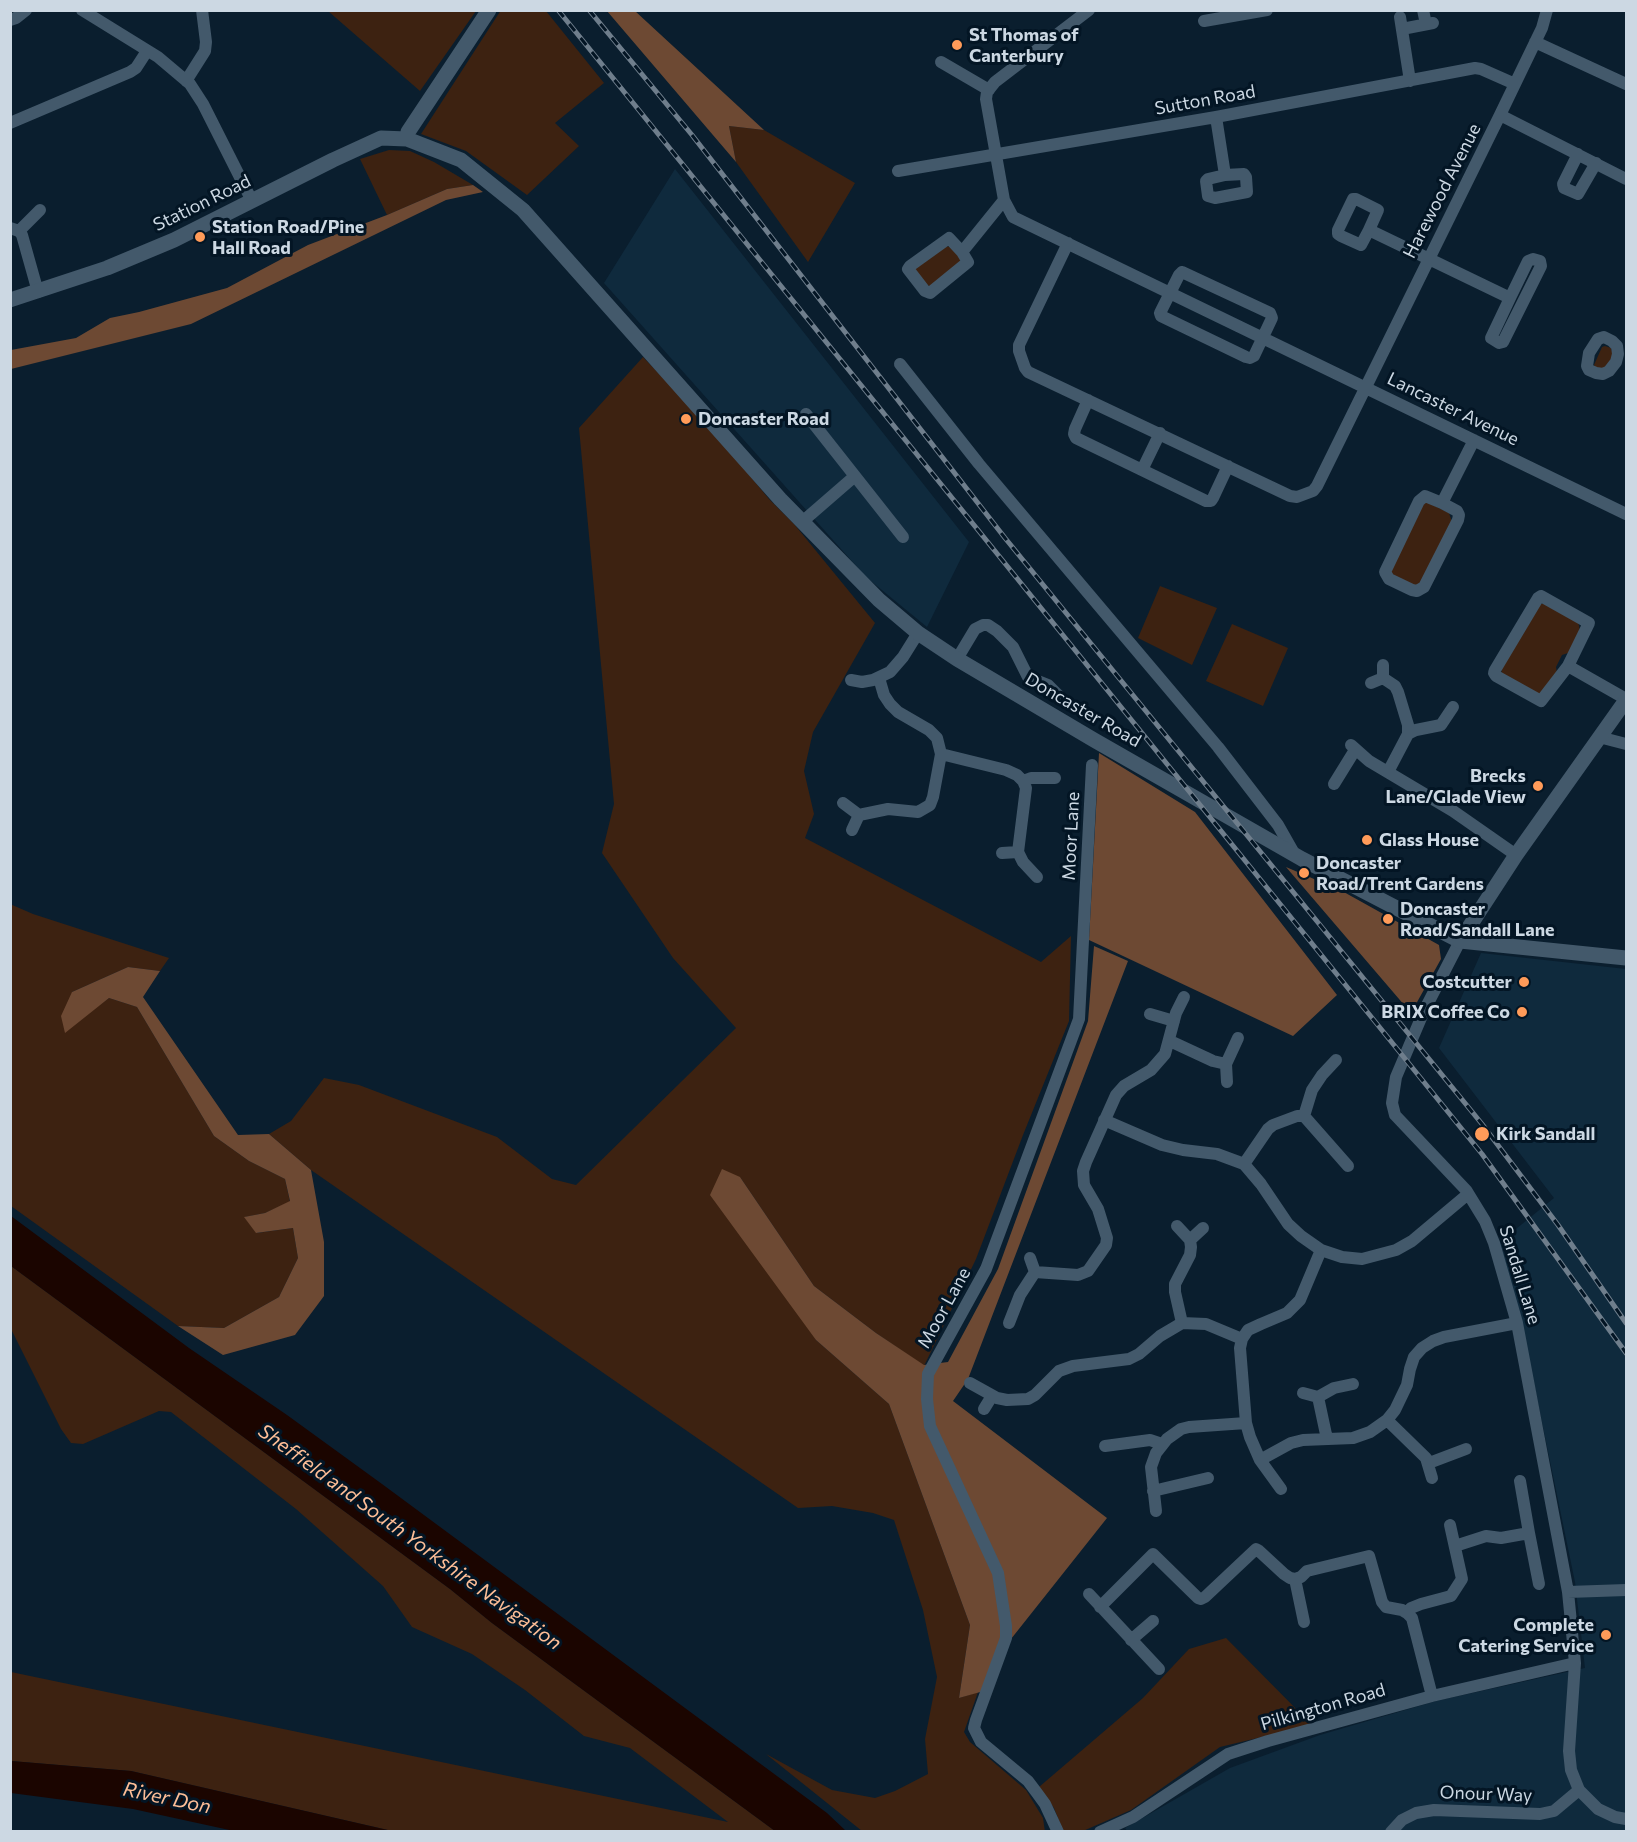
<!DOCTYPE html>
<html>
<head>
<meta charset="utf-8">
<style>
	body { margin:0 }
	#map { position:relative; width:1637px; height:1842px; overflow:hidden; background:#0a1e2e; font-family:Commissioner,sans-serif }
	canvas { display:block }
	.frame { position:absolute; inset:0; border:12px solid #ccd8e3; pointer-events:none }
</style>
</head>
<body>
<div id="map">
<canvas width="1637" height="1842"></canvas>
<div class="frame"></div>
</div>
<script>
const g = document.querySelector('canvas').getContext('2d');
g.lineJoin = 'round';
function fill(path, color) {
  g.fillStyle = color;
  g.fill(path, 'evenodd');
}
function toPath(rows) {
  const path = new Path2D();
  for (const r of rows) {
    path.moveTo(r[0], r[1]);
    for (let i = 2; i < r.length; i += 2) path.lineTo(r[i], r[i + 1]);
  }
  return path;
}
function stroke(path, color, width, dash) {
  g.strokeStyle = color;
  g.lineWidth = width;
  g.lineCap = dash ? 'butt' : 'round';
  g.setLineDash(dash || []);
  g.stroke(path);
}
function drawText(font, color, halo, rows, align = 'center') {
  g.font = font + ' Commissioner,sans-serif';
  g.lineWidth = 6;
  g.setLineDash([]);
  g.textBaseline = 'middle';
  g.strokeStyle = halo;
  g.fillStyle = color;
  for (const [text, x, y, turn = 0] of rows) {
    g.save();
    g.translate(x, y);
    g.rotate((+turn || 0) * Math.PI / 180);
    g.textAlign = isNaN(turn) ? turn : align;
    if (halo) g.strokeText(text, 0, 0);
    g.fillText(text, 0, 0);
    g.restore();
  }
}
fill(toPath([
	[675,169,969,542,927,627,866,577,604,283],
	[1481,953,1626,969,1626,1831,1128,1832,1125,1828,1230,1768,1320,1735,1436,1701,1585,1668,1575,1582,1521,1321,1500,1242,1554,1198,1439,1048]
]), '#0f2a3d');
fill(toPath([
	[501,10,546,11,604,83,555,123,579,146,527,195,466,151,421,134],
	[328,11,476,11,420,91],
	[729,126,764,130,855,183,808,262,736,162],
	[389,150,410,151,434,162,473,185,447,189,387,215,360,159],
	[945,246,951,247,960,258,960,263,930,287,915,274,915,267],
	[1605,346,1611,348,1613,355,1606,370,1595,368,1594,365,1602,347],
	[643,357,707,424,769,499,794,524,875,623,813,732,804,771,814,814,805,838,1041,962,1071,936,1069,1021,1023,1135,976,1259,924,1366,876,1333,814,1286,740,1177,816,1340,889,1404,970,1625,959,1698,978,1692,964,1732,970,1742,1026,1790,1043,1818,1045,1832,862,1831,766,1754,832,1790,875,1798,895,1791,928,1774,925,1739,937,1677,923,1610,894,1520,873,1513,832,1506,798,1508,311,1170,269,1134,291,1121,324,1078,359,1085,497,1137,552,1179,576,1185,736,1028,673,958,602,853,614,804,579,428],
	[1425,503,1429,503,1449,513,1452,522,1421,583,1414,587,1390,573,1421,506],
	[1160,586,1217,608,1192,665,1138,638],
	[1545,603,1578,621,1580,631,1571,652,1562,655,1556,667,1557,673,1541,695,1501,676,1502,666,1538,605],
	[1232,624,1288,648,1263,706,1206,681],
	[10,904,33,914,169,958,160,971,128,967,72,992,87,1014,109,998,137,1007,214,1136,249,1161,285,1179,290,1202,265,1213,245,1217,257,1233,293,1228,298,1258,279,1297,224,1328,178,1326,11,1206],
	[11,1266,450,1589,492,1623,775,1831,392,1831,131,1771,11,1761,11,1672,728,1822,630,1748,584,1736,525,1690,472,1654,412,1627,383,1586,296,1509,171,1412,159,1411,83,1444,71,1443,61,1429,11,1329],
	[1226,1638,1312,1725,1220,1747,1131,1810,1083,1831,1063,1831,1054,1808,1039,1787,1143,1698,1189,1649]
]), '#3d2211');
fill(toPath([
	[607,11,635,11,764,130,729,126,736,162],
	[473,185,483,192,446,200,191,324,11,369,11,350,76,338,110,318,139,312,227,288,308,245,387,215,447,189],
	[1099,753,1195,812,1337,995,1293,1036,1089,940],
	[1286,867,1342,891,1439,945,1441,959,1411,1013],
	[1094,946,1128,961,968,1379,953,1401,1107,1518,1011,1639,991,1689,959,1698,970,1625,889,1404,816,1340,710,1195,722,1169,740,1177,814,1286,876,1333,924,1365,948,1362,998,1269,1088,1021],
	[128,967,160,971,143,997,238,1135,269,1134,311,1170,324,1242,324,1296,295,1335,223,1355,178,1326,224,1328,279,1297,298,1258,293,1228,256,1233,244,1217,265,1213,290,1201,285,1179,249,1161,214,1136,137,1007,109,998,65,1033,61,1016,72,992]
]), '#6d4933');
fill(toPath([
	[11,1216,189,1348,287,1415,382,1484,827,1813,846,1831,775,1831,492,1623,450,1589,11,1266],
	[11,1761,131,1771,392,1831,234,1831,133,1809,11,1793]
]), '#1b0500');
stroke(toPath([
	[82,10,158,57,190,84,203,104,252,201],
	[1089,10,995,82,987,92,986,99,1004,200,1013,217,1626,514],
	[1423,10,1426,24],
	[1400,17,1410,81],
	[10,20,16,18,26,10],
	[1204,21,1267,10],
	[1402,29,1433,23],
	[1535,42,1626,84],
	[941,62,989,90],
	[186,81,205,51,206,42,202,10],
	[1500,115,1626,179],
	[1216,117,1225,175,1244,174,1246,177,1247,192,1215,198,1208,196,1206,181,1208,179,1225,175],
	[10,123,130,72,136,68,147,51],
	[1578,154,1563,184,1564,188,1578,194,1596,163],
	[898,171,1216,117,1475,68,1481,69,1515,84],
	[10,228,19,231,22,235,38,292],
	[1369,230,1378,210,1356,199,1353,199,1338,230,1338,234,1341,236,1361,245,1369,230,1510,298,1528,261,1533,259,1540,261,1541,266,1503,342,1499,343,1491,338,1492,336,1510,298],
	[19,231,40,210],
	[1068,243,1019,345,1019,351,1025,368,1028,372,1290,496,1297,497,1313,491,1317,486,1500,115,1542,28,1547,10],
	[962,252,949,238,910,266,908,269,925,291,930,293,968,262,962,252,1004,200],
	[1182,272,1270,313,1272,318,1254,356,1250,358,1246,357,1161,316,1160,313,1179,275,1182,272],
	[1604,337,1612,341,1617,346,1618,354,1616,362,1609,371,1603,374,1596,373,1589,370,1587,366,1589,353,1598,339,1604,337],
	[900,364,979,464,1218,747,1278,825,1295,855],
	[1088,400,1075,429,1074,434,1076,438,1206,501,1211,501,1213,498,1228,466],
	[806,414,903,537],
	[1142,470,1160,433],
	[1442,503,1425,496,1419,501,1385,572,1389,579,1412,590,1417,591,1424,587,1458,520,1459,515,1457,511,1442,503,1474,440],
	[802,522,855,476],
	[1541,596,1589,623,1568,666,1541,701,1496,676,1494,673,1495,670,1538,598,1541,596],
	[957,659,975,629,983,625,988,625,997,631,1013,647,1028,677,1048,685,1060,697],
	[1568,666,1626,699],
	[1383,678,1395,686,1398,692,1408,725,1408,734,1388,772],
	[851,680,862,682,873,680,890,672,903,657,918,633],
	[1371,683,1383,678,1383,665],
	[1408,734,1416,730,1441,725,1453,707],
	[1599,737,1626,744],
	[1351,745,1369,761,1453,811,1516,855],
	[941,754,1006,770,1017,775,1023,781,1026,788,1018,852,1023,862,1037,877],
	[1023,781,1031,778,1055,778],
	[1334,784,1355,750],
	[843,803,859,815,852,830],
	[859,815,888,809,918,812,930,805,933,797,941,754,937,738,929,730,898,712,890,704,884,695,879,678],
	[1002,853,1018,852],
	[1460,941,1424,1011,1396,1077,1392,1103,1395,1115,1466,1190,1485,1221,1494,1243,1517,1323,1568,1592,1575,1663,1569,1751,1571,1770,1579,1790,1598,1809,1615,1817,1626,1819],
	[1150,1014,1174,1021],
	[1170,1041,1213,1061,1226,1064],
	[1227,1082,1226,1064,1238,1038],
	[1304,1116,1312,1090,1322,1075,1336,1060],
	[1104,1120,1162,1145,1183,1150,1217,1154,1244,1164,1261,1184,1288,1224,1301,1236,1321,1250,1342,1257,1362,1259,1396,1250,1412,1241,1468,1194],
	[1244,1164,1268,1129,1273,1125,1297,1116,1304,1116,1348,1166],
	[1177,1226,1190,1240,1191,1247,1190,1255,1175,1284,1175,1292,1182,1323],
	[1190,1240,1203,1228],
	[1035,1272,1078,1275,1088,1271,1106,1245,1107,1238,1098,1209,1084,1185,1083,1171,1086,1162,1116,1095,1124,1086,1151,1070,1165,1054,1176,1013,1184,997],
	[1009,1323,1020,1295,1035,1272,1030,1258],
	[970,1383,997,1398,1007,1400,1028,1399,1035,1395,1059,1371,1073,1366,1129,1359,1139,1354,1160,1336,1182,1323,1206,1324,1242,1339],
	[1303,1393,1318,1397,1334,1388,1353,1384],
	[1318,1397,1327,1439],
	[984,1409,992,1396],
	[1387,1420,1426,1458,1432,1478],
	[1105,1446,1150,1440,1162,1444],
	[1260,1460,1291,1443,1303,1440,1353,1438,1370,1432,1387,1420,1395,1410,1407,1385,1410,1369,1414,1357,1422,1348,1433,1341,1444,1337,1517,1323],
	[1429,1463,1466,1449],
	[1520,1481,1529,1533],
	[1281,1489,1260,1460,1250,1437,1246,1423,1240,1348,1242,1339,1248,1330,1261,1324,1287,1313,1300,1300,1321,1250],
	[1153,1491,1208,1478],
	[1156,1511,1151,1467,1156,1453,1167,1439,1181,1429,1189,1427,1246,1423],
	[1455,1546,1486,1536,1501,1538,1529,1533,1539,1584],
	[1295,1579,1301,1577,1307,1571,1369,1556,1382,1602,1386,1607,1402,1610,1407,1613],
	[1568,1592,1626,1590],
	[1089,1594,1159,1669],
	[1100,1607,1153,1554,1198,1598,1201,1599,1205,1597,1256,1549,1258,1550,1284,1574,1290,1578,1295,1579,1304,1622],
	[1407,1613,1411,1608,1421,1604,1451,1596,1462,1579,1450,1525],
	[1407,1613,1412,1618,1432,1696],
	[1131,1640,1153,1621],
	[1058,1832,1045,1804,1037,1793,1028,1781,981,1742,974,1728,976,1720,1006,1638,1006,1626,998,1573,930,1426,927,1399,928,1374,986,1269,1079,1019,1092,765],
	[1100,1832,1133,1817,1228,1754,1268,1741,1432,1696,1575,1663],
	[1391,1832,1402,1820,1416,1813,1434,1810,1540,1814,1554,1811,1579,1790]
]), '#43596b', 12);
stroke(toPath([
	[407,139,408,132,489,10],
	[10,300,107,268,174,240,333,160,381,138,407,139,461,160,523,210,780,499,879,600,918,633,957,659,1094,740,1302,859,1460,941,1626,958],
	[1460,941,1516,855,1626,700]
]), '#43596b', 15);
const rail = toPath([
	[558,10,1482,1154,1626,1353],
	[589,10,692,135,1005,538,1482,1124,1558,1225,1626,1323]
]);
stroke(rail, '#6f7e8c', 5);
stroke(rail, '#031524', 3, [9]);
for (const [x, y, r, color] of [
	[957,45,6,"#ff9b59"],
	[200,237,6,"#ff9b59"],
	[686,419,6,"#ff9b59"],
	[1538,786,6,"#ff9b59"],
	[1367,840,6,"#ff9b59"],
	[1304,873,6,"#ff9b59"],
	[1388,919,6,"#ff9b59"],
	[1524,982,6,"#ff9b59"],
	[1522,1012,6,"#ff9b59"],
	[1482,1134,8,"#ff9b59"],
	[1606,1635,6,"#ff9b59"]
]) {
  const dot = new Path2D();
  dot.arc(x, y, r, 0, 2 * Math.PI);
  g.fillStyle = color;
  g.fill(dot);
  stroke(dot, '#031524', 2);
}
drawText('bold 18px', '#ccd8e3', '#031524', [
	["St Thomas of",969,35],
	["Canterbury",969,56],
	["Station Road/Pine",212,227],
	["Hall Road",212,248],
	["Doncaster Road",698,419],
	["Brecks",1526,776,"right"],
	["Lane/Glade View",1526,797,"right"],
	["Glass House",1379,840],
	["Doncaster",1316,863],
	["Road/Trent Gardens",1316,884],
	["Doncaster",1400,909],
	["Road/Sandall Lane",1400,930],
	["Costcutter",1512,982,"right"],
	["BRIX Coffee Co",1510,1012,"right"],
	["Kirk Sandall",1496,1134],
	["Complete",1594,1625,"right"],
	["Catering Service",1594,1646,"right"]
], 'left');
drawText('18px', '#ccd8e3', '#031524', [
	["Sutton Road",1205,100,-10],
	["Harewood Avenue",1442,191,-63],
	["Station Road",202,203,-26],
	["Lancaster Avenue",1453,409,26],
	["Doncaster Road",1083,710,30],
	["Moor Lane",1071,836,-87],
	["Sandall Lane",1520,1275,73],
	["Moor Lane",944,1308,-61],
	["Pilkington Road",1323,1707,-16],
	["Onour Way",1486,1794,2]
]);
drawText('italic 20px', '#fdbe97', '#031524', [
	["Sheffield and South Yorkshire Navigation",410,1537,36],
	["River Don",167,1798,12]
]);
</script>
</body>
</html>
